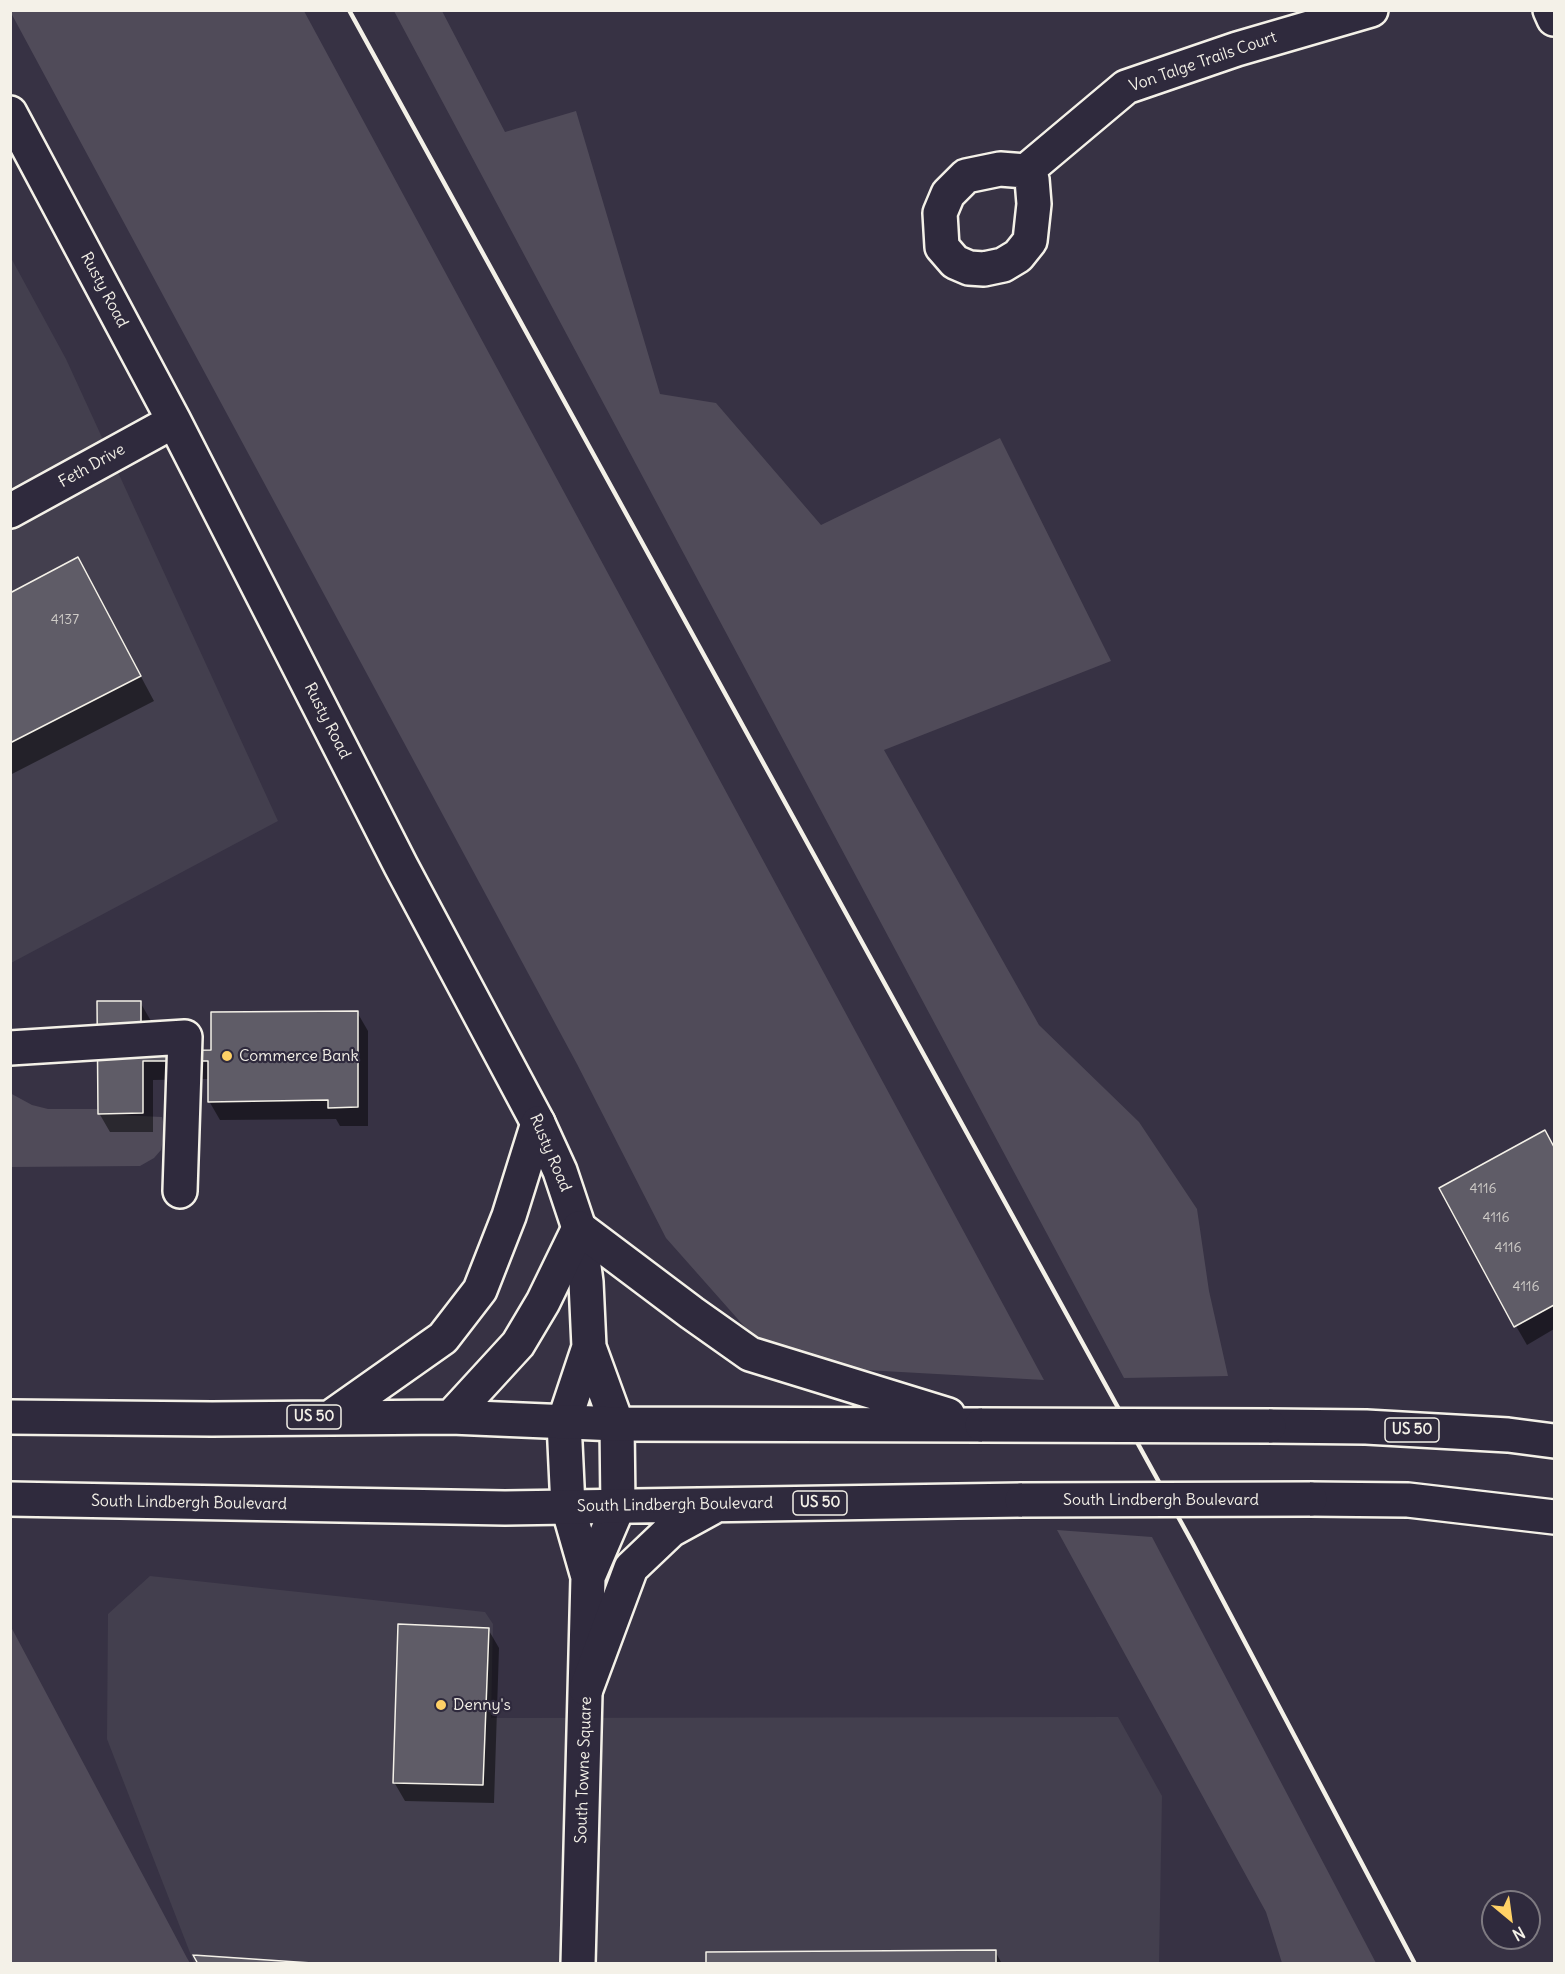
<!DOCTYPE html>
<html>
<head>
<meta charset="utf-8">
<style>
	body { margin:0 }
	#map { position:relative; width:1565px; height:1974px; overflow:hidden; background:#373244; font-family:Delius,sans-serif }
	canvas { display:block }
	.frame { position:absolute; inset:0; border:12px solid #f4f1e8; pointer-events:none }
	.north { position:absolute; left:1481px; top:1890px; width:60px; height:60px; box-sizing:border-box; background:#2f2a3d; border:2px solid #7e7a81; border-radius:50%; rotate:151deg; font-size:16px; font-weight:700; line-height:24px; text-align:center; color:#f4f1e8 }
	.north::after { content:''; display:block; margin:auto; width:21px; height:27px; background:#ffd166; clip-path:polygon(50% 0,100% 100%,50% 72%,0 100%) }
</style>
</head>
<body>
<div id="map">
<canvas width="1565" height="1974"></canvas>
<div class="frame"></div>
<div class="north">N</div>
</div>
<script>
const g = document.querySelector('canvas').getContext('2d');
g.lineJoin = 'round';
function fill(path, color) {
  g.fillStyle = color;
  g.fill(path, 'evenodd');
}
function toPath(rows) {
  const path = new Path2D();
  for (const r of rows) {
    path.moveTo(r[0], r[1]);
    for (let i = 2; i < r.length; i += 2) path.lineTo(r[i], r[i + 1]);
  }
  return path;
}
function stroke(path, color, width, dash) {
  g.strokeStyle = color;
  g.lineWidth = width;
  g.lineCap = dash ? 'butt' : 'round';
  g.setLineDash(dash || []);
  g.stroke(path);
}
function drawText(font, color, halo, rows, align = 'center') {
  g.font = font + ' Delius,sans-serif';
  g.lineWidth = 4.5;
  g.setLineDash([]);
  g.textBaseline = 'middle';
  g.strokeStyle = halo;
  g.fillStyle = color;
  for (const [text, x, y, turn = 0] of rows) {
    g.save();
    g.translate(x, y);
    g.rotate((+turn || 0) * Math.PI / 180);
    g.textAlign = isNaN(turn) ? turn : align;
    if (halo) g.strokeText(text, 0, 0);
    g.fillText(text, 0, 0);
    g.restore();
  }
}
fill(toPath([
	[10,256,66,359,278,821,11,963],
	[150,1576,485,1612,493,1624,491,1718,1118,1717,1162,1796,1159,1963,194,1963,107,1739,108,1614]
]), '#433f4e');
fill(toPath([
	[10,11,304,11,1044,1380,847,1369,751,1334,666,1238,577,1064],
	[394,11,442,11,505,132,576,111,660,394,716,403,821,525,1000,438,1111,661,884,750,1039,1025,1139,1122,1197,1209,1209,1291,1228,1376,1124,1378],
	[10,1093,32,1105,48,1109,97,1109,98,1114,162,1117,165,1130,161,1150,154,1158,140,1166,11,1167],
	[1057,1530,1152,1537,1376,1963,1282,1963,1266,1912],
	[10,1625,187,1958,190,1963,11,1963]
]), '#504b59');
fill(toPath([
	[78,559,154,701,10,775,10,595],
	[140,1002,151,1021,151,1052,213,1052,357,1012,368,1031,368,1126,340,1126,336,1119,220,1120,209,1101,209,1079,153,1080,153,1132,110,1132,99,1113],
	[1544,1132,1554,1150,1554,1329,1527,1345,1516,1326],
	[488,1629,499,1648,494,1803,405,1801,394,1782],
	[995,1951,1002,1964,707,1964]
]), '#0007');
const building = toPath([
	[78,557,141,676,10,743,10,593,78,557],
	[97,1001,141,1001,141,1051,211,1050,211,1012,358,1011,358,1107,328,1108,328,1100,208,1102,208,1061,143,1061,143,1113,98,1114,97,1001],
	[1545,1130,1554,1147,1554,1305,1514,1327,1439,1188,1545,1130],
	[398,1624,489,1628,483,1785,393,1783,398,1624],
	[996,1950,996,1964,706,1964,706,1952,996,1950],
	[193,1955,327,1964,198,1964,193,1955]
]);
fill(building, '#5f5c67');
stroke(building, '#f4f1e8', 1.5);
const minor = toPath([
	[1550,10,1554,19],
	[10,113,174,421,401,866,538,1123,560,1171,579,1228,586,1282,589,1347,564,1422,568,1507,588,1577,578,1964],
	[1026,171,1032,179,1034,204,1030,241,1018,256,1003,265,984,269,969,268,955,262,942,247,940,213,948,194,966,176,1000,169,1026,171,1126,87,1237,49,1371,10],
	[10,511,174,421],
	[10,1048,185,1037,180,1191],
	[588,1577,618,1507,617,1424,589,1347]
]);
const major = toPath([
	[10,1417,212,1419,451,1417,617,1424,982,1425],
	[331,1417,443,1338,480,1290,509,1216,538,1123],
	[451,1417,518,1344,543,1302,579,1228,692,1313,750,1354,948,1415],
	[1269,1426,1366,1427,1508,1435,1554,1441],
	[10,1499,505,1508,1022,1500],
	[1310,1499,1408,1500,1554,1517],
	[586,1689,631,1568,671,1530,713,1507]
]);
stroke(minor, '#f4f1e8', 38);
stroke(major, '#f4f1e8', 38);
stroke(minor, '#2f2a3d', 33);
stroke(major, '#2f2a3d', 33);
stroke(toPath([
	[349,10,1192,1542,1415,1964]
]), '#f4f1e8', 4.5);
const majorBridge = toPath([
	[982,1425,1269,1426],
	[1022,1500,1310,1499]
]);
stroke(majorBridge, '#f4f1e8', 38, []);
stroke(majorBridge, '#2f2a3d', 33);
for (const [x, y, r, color] of [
	[227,1056,6,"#ffd166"],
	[441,1705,6,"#ffd166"]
]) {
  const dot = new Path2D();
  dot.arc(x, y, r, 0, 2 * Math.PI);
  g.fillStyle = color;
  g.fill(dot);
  stroke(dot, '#2f2a3d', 2);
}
drawText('14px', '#cfccc8', null, [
	["4137",65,620],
	["4116",1483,1189],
	["4116",1496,1218],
	["4116",1508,1248],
	["4116",1526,1287]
]);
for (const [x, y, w] of [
	[314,1417,54],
	[1412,1430,54],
	[820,1503,54]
]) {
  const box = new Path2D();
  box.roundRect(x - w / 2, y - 12, w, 24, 4.5);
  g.fillStyle = '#2f2a3d';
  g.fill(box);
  stroke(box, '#f4f1e8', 1.5);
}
drawText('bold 15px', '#f4f1e8', null, [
	["US 50",314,1417],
	["US 50",1412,1430],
	["US 50",820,1503]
]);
drawText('16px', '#f4f1e8', '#2f2a3d', [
	["Von Talge Trails Court",1203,62,-19],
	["Rusty Road",104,290,62],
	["Feth Drive",92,466,-29],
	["Rusty Road",327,721,63],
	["Rusty Road",550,1153,67],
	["South Lindbergh Boulevard",1161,1500],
	["South Lindbergh Boulevard",189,1503,1],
	["South Lindbergh Boulevard",675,1505,-1],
	["South Towne Square",584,1770,-88]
]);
drawText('16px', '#f4f1e8', '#2f2a3d', [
	["Commerce Bank",239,1056],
	["Denny's",453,1705]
], 'left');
</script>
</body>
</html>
